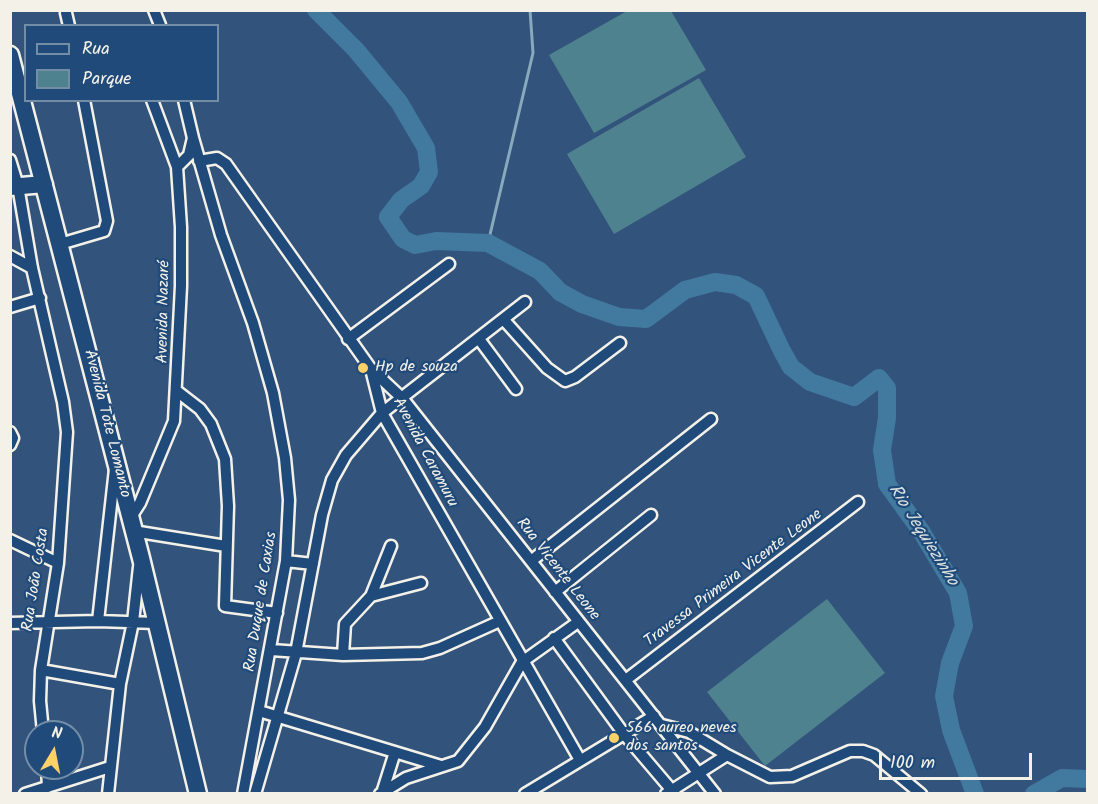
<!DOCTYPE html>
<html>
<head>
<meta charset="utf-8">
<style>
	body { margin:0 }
	#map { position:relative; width:1098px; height:804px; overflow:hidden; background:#32547c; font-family:Kalam,sans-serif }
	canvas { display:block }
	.frame { position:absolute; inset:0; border:12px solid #f4f1e8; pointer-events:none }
	.legend { position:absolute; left:24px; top:24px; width:195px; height:78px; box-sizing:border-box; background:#1f4a7a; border:2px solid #748da6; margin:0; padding:8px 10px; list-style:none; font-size:18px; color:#f4f1e8 }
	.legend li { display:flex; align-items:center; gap:12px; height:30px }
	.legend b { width:30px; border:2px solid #748da6 }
	.north { position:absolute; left:24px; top:720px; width:60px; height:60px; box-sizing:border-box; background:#1f4a7a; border:2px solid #748da6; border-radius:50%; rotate:10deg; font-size:16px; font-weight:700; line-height:24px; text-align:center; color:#f4f1e8 }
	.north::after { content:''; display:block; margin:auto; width:21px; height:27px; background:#ffd166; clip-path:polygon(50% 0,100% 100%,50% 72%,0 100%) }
	.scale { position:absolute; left:879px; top:753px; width:153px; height:27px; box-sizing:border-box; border:3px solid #f4f1e8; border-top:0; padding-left:8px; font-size:18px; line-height:21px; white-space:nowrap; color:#f4f1e8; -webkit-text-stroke:4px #1f4a7a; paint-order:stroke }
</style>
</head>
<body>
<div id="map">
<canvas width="1098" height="804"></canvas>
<div class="frame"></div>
<ul class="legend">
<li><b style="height:8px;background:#1f4a7a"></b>Rua</li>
<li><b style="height:16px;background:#4f828f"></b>Parque</li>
</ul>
<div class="north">N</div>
<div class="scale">100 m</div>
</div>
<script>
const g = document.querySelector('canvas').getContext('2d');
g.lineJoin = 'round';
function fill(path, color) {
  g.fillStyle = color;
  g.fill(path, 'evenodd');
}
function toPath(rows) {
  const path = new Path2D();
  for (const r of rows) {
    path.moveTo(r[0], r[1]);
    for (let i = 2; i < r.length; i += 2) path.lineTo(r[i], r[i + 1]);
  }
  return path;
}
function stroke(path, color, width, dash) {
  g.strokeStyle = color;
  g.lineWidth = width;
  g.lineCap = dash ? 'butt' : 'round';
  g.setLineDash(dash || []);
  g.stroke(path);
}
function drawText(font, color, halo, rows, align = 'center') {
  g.font = font + ' Kalam,sans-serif';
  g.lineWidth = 4.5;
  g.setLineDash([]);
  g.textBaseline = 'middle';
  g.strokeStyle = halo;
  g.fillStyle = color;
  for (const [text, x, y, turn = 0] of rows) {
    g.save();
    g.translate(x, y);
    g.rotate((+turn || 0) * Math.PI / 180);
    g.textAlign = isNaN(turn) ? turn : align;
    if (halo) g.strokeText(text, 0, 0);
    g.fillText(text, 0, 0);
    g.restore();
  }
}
fill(toPath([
	[627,11,671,11,706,70,594,133,549,55],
	[699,78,746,157,614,234,567,154],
	[827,599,885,673,765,766,707,692]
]), '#4f828f');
stroke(toPath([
	[488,243,533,53,530,10]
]), '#89a9bc', 3);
stroke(toPath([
	[316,10,356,50,399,102,426,148,429,172,421,186,401,200,388,217,403,239,415,245,436,241,488,243,540,271,560,292,582,304,619,317,646,319,685,290,715,282,736,285,756,296,782,351,791,367,810,382,854,397,879,378,887,388,887,418,882,450,887,484,921,531,958,593,964,626,950,663,944,696,951,730,975,794],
	[1034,794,1062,778,1088,779]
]), '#42799e', 18);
const street = toPath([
	[154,10,160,25],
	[66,13,69,26],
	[152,100,177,167],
	[193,138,221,235,253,323,273,393,285,458,289,500,286,561,243,794],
	[10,160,18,186,32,268,63,402,67,432,58,563,41,670,40,701,43,732],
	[199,161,217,158,226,164,371,369,382,413,580,760],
	[60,244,104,231,107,221,84,100],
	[10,256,32,268],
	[10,307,40,298],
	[504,320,547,368,565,381,575,377,620,343],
	[348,339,449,264],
	[479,339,516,389],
	[371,369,403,399,715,794],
	[178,392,200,409,211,424,225,459,228,506,225,606,277,613],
	[10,432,13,438,10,445],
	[129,520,140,503,174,421,181,286,181,227,177,167,189,155,193,138,184,100],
	[133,531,226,546],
	[10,540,58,563],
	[286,561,313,564],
	[531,561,711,419],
	[555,592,651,515],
	[371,596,421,583],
	[98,621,115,469],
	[10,623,98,621,156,623],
	[554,638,624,734,675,794],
	[271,650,343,655,422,653,440,648,500,621],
	[343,655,345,624,371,596,391,546],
	[41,670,120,684],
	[627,679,858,502],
	[259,711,441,766],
	[662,725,689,732,727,755],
	[47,768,48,787],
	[383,790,395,752],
	[25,794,110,767],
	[108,794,120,684,133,622,139,567],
	[255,794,296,653,322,515,332,480,346,455,382,413,525,302],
	[380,794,406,778,458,761,485,727,522,662,578,622],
	[525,794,654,716],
	[666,794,727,755,770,777,792,776,850,751,863,751,874,755,921,794]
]);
const secondary = toPath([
	[10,55,141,558,198,794],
	[10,187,44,184]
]);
stroke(street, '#f4f1e8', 15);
stroke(secondary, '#f4f1e8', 21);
stroke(street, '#1f4a7a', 10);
stroke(secondary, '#1f4a7a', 16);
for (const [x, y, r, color] of [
	[363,368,6,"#ffd166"],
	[614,738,6,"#ffd166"]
]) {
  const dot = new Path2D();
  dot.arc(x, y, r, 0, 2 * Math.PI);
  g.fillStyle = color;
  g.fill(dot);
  stroke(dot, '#1f4a7a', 2);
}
drawText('16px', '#f4f1e8', '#1f4a7a', [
	["Avenida Nazaré",165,312,-89],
	["Avenida Tote Lomanto",106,424,76],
	["Avenida Caramuru",424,453,62],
	["Rua Vicente Leone",557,570,52],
	["Travessa Primeira Vicente Leone",734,579,-37],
	["Rua João Costa",37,580,-81],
	["Rua Duque de Caxias",262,602,-81]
]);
drawText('16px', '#f4f1e8', '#1f4a7a', [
	["Hp de souza",375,368],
	["566 aureo neves",626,729],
	["dos santos",626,747]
], 'left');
drawText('italic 18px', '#d9dfdd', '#1f4a7a', [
	["Rio Jequiezinho",922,536,58]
]);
</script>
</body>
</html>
